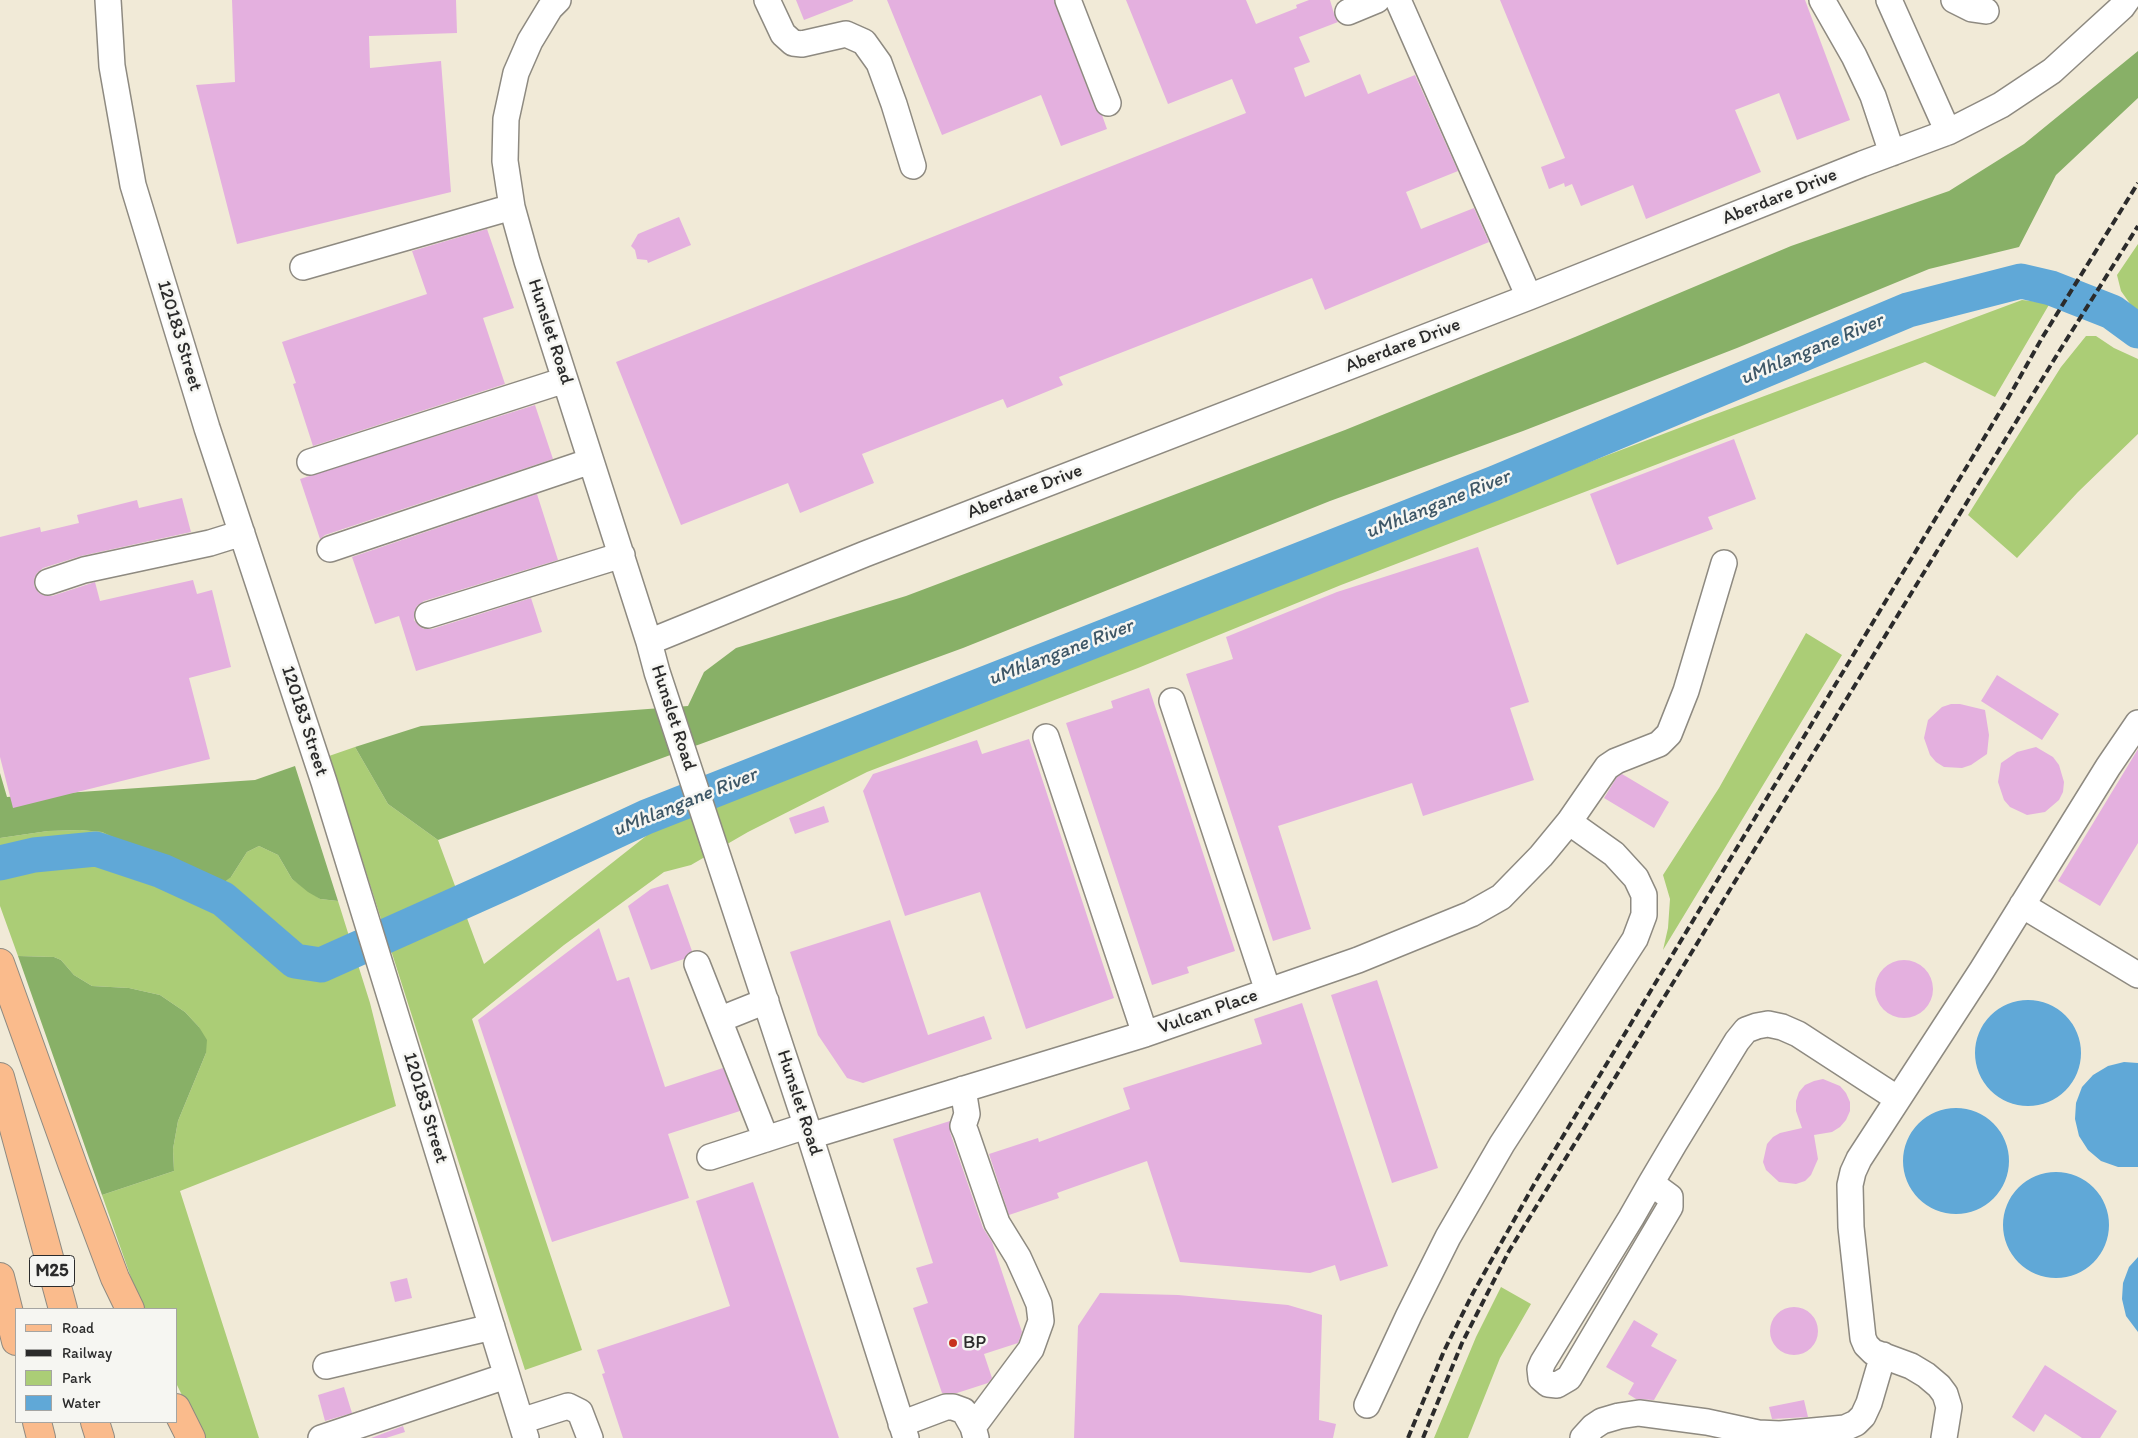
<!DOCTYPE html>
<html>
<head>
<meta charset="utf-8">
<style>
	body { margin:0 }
	#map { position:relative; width:2138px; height:1438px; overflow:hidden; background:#f1ead7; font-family:Itim,sans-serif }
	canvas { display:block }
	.legend { position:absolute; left:15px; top:1308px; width:162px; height:115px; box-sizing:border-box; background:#f6f6f2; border:1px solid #a5a5a2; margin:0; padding:6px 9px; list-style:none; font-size:15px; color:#2b2b2b }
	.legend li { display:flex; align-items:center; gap:10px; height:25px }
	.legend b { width:25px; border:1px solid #a5a5a2 }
</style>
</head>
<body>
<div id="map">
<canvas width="2138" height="1438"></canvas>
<ul class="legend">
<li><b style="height:6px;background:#fabb8c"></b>Road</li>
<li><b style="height:6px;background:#2b2b2b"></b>Railway</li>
<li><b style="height:14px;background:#abcd76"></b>Park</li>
<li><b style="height:14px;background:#60a8d7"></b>Water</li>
</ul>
</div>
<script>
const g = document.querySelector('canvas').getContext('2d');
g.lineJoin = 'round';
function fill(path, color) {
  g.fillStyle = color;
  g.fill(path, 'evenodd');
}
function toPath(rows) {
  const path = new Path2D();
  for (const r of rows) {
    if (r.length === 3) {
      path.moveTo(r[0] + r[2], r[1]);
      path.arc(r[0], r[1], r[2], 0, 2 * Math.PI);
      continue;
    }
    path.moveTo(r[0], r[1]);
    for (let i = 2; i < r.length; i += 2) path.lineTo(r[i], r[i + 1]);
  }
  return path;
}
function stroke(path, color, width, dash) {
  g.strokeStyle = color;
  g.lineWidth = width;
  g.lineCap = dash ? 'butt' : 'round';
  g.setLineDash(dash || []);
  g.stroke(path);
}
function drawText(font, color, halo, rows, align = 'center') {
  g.font = font + ' Itim,sans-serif';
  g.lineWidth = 5;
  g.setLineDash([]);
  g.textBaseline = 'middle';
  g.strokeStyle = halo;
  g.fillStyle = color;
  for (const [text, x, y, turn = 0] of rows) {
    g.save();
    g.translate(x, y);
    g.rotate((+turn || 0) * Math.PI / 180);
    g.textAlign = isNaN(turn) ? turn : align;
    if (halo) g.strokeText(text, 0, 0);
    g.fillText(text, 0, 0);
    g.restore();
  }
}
fill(toPath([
	[2138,244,2138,315,2121,291,2117,275],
	[2022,300,2050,303,1995,397,1925,362,1341,585,1138,668,867,772,748,832,691,865,664,872,564,945,472,1019,582,1350,525,1370,329,756,355,747,388,804,438,840,484,964,660,825,915,727,1229,599,1700,420],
	[2086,336,2096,336,2114,348,2138,359,2138,434,2078,492,2017,558,1968,515,2061,367],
	[1806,633,1842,655,1663,950,1668,928,1670,899,1663,875,1719,788],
	[80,830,102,832,231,877,247,852,259,846,278,855,292,879,320,899,338,901,370,1003,396,1106,180,1191,259,1438,203,1438,176,1383,176,1309,142,1309,102,1195,174,1171,173,1149,178,1121,206,1053,199,1027,185,1012,160,995,129,988,92,986,74,975,61,960,54,957,18,956,0,906,0,838,48,831],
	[1501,1287,1531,1304,1500,1358,1468,1438,1434,1438,1476,1337]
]), '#abcd76');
fill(toPath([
	[2138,51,2138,98,2056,175,2019,247,1929,269,1737,348,1523,431,1330,501,963,648,438,840,388,804,355,747,421,726,688,706,704,672,736,648,906,596,1097,524,1345,430,1575,337,1791,246,1949,191,2024,144],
	[295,766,338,901,320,899,308,892,292,879,278,855,259,846,247,852,231,877,220,885,102,832,80,830,48,831,0,838,0,773,7,797,255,780],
	[18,956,54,957,61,960,74,975,92,986,129,988,160,995,185,1012,199,1027,207,1040,206,1053,178,1121,173,1149,174,1171,102,1195]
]), '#88b067');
fill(toPath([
	[2028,1053,53],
	[2124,1062,2138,1063,2138,1167,2118,1167,2101,1161,2088,1150,2079,1136,2075,1119,2076,1103,2082,1087,2093,1075,2108,1066],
	[1956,1161,53],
	[2056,1225,53],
	[2138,1257,2138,1332,2126,1316,2122,1299,2123,1283,2129,1267]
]), '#60a8d7');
stroke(toPath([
	[0,863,34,855,96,849,162,871,223,899,295,961,321,965,511,880,646,817,1495,483,1908,310,2021,281,2051,288,2112,312,2138,331]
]), '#60a8d7', 35);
fill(toPath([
	[232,0,456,0,457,33,369,36,370,68,441,61,451,192,237,244,196,85,235,82],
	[796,0,853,0,853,1,804,20],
	[887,0,1054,0,1095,108,1102,115,1107,129,1061,146,1041,95,942,135],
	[1126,0,1246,0,1256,24,1297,8,1296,5,1309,0,1330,0,1335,17,1338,22,1299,37,1310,62,1294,68,1305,97,1360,74,1368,94,1415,75,1458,171,1406,192,1421,229,1474,208,1489,242,1325,310,1312,278,1059,377,1063,385,1007,408,1003,399,862,454,874,483,800,513,788,483,681,525,616,362,1246,113,1232,79,1168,104],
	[1500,0,1805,0,1850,120,1797,140,1779,93,1735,110,1761,172,1646,219,1633,185,1581,206,1572,184,1565,187,1564,183,1549,189,1541,167,1565,158],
	[679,217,691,245,648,263,647,260,637,259,635,250,631,246,638,234],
	[487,229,514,308,483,318,505,384,313,446,293,384,296,383,282,342,427,294,412,251],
	[535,405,553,459,325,535,320,539,300,479],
	[1734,439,1756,499,1708,517,1713,529,1617,565,1590,494],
	[537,494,558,560,424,601,417,606,414,612,414,620,419,626,424,629,432,629,531,598,542,632,416,671,399,616,375,624,352,557],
	[182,498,191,532,81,556,43,568,37,573,34,579,34,586,39,593,45,596,52,596,95,582,100,601,193,580,197,594,212,590,231,667,189,678,210,759,13,808,0,757,0,537,40,527,41,532,79,523,77,515,137,500,139,508],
	[1478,547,1529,702,1510,708,1534,780,1423,816,1412,783,1278,826,1311,929,1273,941,1186,674,1233,659,1226,637,1337,592],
	[1997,675,2059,714,2042,740,1981,701],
	[1149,688,1235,951,1187,967,1189,973,1152,985,1066,723,1113,708,1111,701],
	[1951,704,1960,704,1985,710,1989,735,1987,754,1971,765,1962,768,1944,767,1936,762,1930,755,1924,738,1928,720,1942,707],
	[1029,739,1114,998,1026,1029,980,892,905,916,863,791,873,774,977,740,982,754],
	[2036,747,2053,757,2059,765,2064,782,2063,792,2059,800,2045,812,2027,815,2010,807,2004,800,1998,782,2001,763,2017,752],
	[2138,749,2138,843,2100,906,2058,881],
	[1622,774,1669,802,1654,828,1604,798,1617,777],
	[824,806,829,822,795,834,789,818],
	[668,884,692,951,684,959,651,970,628,906,651,889],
	[890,920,928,1035,984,1016,992,1039,863,1083,847,1078,818,1035,790,952],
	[599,928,617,981,629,977,665,1087,723,1068,740,1111,668,1134,689,1198,552,1242,478,1020],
	[1904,989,29],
	[1377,980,1438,1168,1392,1183,1331,995],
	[1302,1003,1388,1266,1340,1281,1335,1265,1310,1273,1180,1262,1147,1161,1057,1193,1059,1198,1009,1215,989,1154,1038,1138,1039,1142,1130,1109,1123,1088,1262,1044,1254,1019],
	[1823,1079,1840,1086,1846,1093,1850,1102,1850,1111,1846,1120,1840,1127,1832,1132,1814,1135,1818,1159,1811,1175,1805,1181,1796,1184,1779,1182,1766,1170,1763,1162,1767,1144,1773,1137,1780,1133,1802,1128,1796,1111,1796,1101,1799,1092,1805,1085,1814,1081],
	[950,1121,950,1132,983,1228,992,1242,1022,1332,1018,1343,984,1354,992,1378,988,1383,957,1393,942,1393,913,1308,928,1303,916,1268,933,1263,893,1139],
	[753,1182,839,1438,623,1438,602,1374,605,1373,597,1350,730,1306,696,1201],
	[407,1278,412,1298,395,1302,390,1282],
	[1100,1293,1178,1295,1288,1305,1322,1315,1319,1420,1336,1424,1333,1438,1074,1438,1078,1326],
	[1794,1331,24],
	[1634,1320,1658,1334,1651,1346,1677,1360,1654,1400,1636,1399,1628,1394,1634,1383,1606,1367],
	[2045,1365,2117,1411,2100,1438,2082,1438,2045,1414,2034,1432,2012,1417],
	[344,1387,352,1413,325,1421,318,1395],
	[1804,1400,1808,1417,1772,1419,1769,1407],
	[403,1426,405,1432,386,1438,371,1438]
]), '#e4b0df');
const minor = toPath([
	[108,0,112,66,133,185,207,428,324,782,526,1438],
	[558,0,550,8,530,41,516,73,506,119,505,161,512,207,527,261,649,642,657,672,810,1136,906,1438],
	[767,0,783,34,793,43,802,44,846,34,864,42,879,63,894,104,913,166],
	[1068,0,1108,103],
	[1398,0,1529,297],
	[1822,0,1854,56,1873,96,1892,153],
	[1889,0,1948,132],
	[1954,0,1972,9,1986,11],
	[1348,12,1377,0],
	[303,267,512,207],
	[310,462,565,380],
	[330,549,591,461],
	[48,582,84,570,210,543,242,533],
	[428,615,622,555],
	[649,642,865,554,1529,297,1862,164,1948,132,2001,105,2052,71,2122,7,2127,0],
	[1172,701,1268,991],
	[1046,737,1145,1034],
	[2022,905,2138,975],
	[697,964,766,1139],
	[721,1019,766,1001],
	[963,1089,967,1114,963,1126,966,1133,997,1223,1018,1257,1033,1290,1039,1304,1041,1321,1031,1349,973,1427,976,1438],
	[810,1136,1145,1034,1358,960,1471,914,1501,897,1541,856,1569,822,1607,767,1616,761,1659,744,1669,734,1686,691,1724,563],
	[710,1157,806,1126],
	[1651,1183,1670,1197,1670,1207,1569,1378,1557,1385,1548,1384,1541,1378,1540,1369,1543,1362,1631,1218,1651,1183,1674,1144,1737,1041,1746,1030,1757,1026,1768,1024,1782,1027,1798,1034,1898,1099],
	[326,1366,492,1327],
	[1367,1405,1409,1315,1448,1237,1502,1144,1635,939,1644,915,1644,895,1636,878,1614,854,1569,822],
	[521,1421,568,1406,580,1412,590,1438],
	[901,1424,946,1407,953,1407,964,1411,973,1427],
	[321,1438,506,1376],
	[1583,1438,1593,1427,1602,1421,1619,1416,1639,1413,1707,1422,1758,1433,1780,1434,1845,1428,1856,1423,1863,1416,1869,1403,1883,1355],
	[1944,1438,1949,1407,1945,1394,1939,1386,1926,1375,1911,1366,1873,1352,1866,1345,1863,1338,1851,1227,1850,1185,1853,1172,1859,1159,1982,970,2108,767,2138,723]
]);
const major = toPath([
	[0,963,73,1166,115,1278,130,1309],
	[0,1077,63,1309],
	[0,1277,16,1341],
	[176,1408,191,1438],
	[37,1422,41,1438],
	[95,1422,100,1438]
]);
stroke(minor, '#8e8a81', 28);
stroke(major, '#8e8a81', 30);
stroke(minor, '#fff', 25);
stroke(major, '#fabb8c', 28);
stroke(toPath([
	[1408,1438,1444,1351,1473,1293,1536,1181,2007,400,2042,338,2138,183],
	[1423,1438,1462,1343,1509,1251,2060,350,2138,226]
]), '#2b2b2b', 4, [8, 4]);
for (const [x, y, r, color] of [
	[953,1343,5,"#c8321e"]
]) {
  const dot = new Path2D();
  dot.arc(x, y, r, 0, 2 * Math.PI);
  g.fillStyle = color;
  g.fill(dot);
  stroke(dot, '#f6f6f2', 2);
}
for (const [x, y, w] of [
	[52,1271,45]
]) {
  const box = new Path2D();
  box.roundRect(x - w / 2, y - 15.5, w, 31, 4);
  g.fillStyle = '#f6f6f2';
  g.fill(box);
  stroke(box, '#2b2b2b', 1);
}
drawText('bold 18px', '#2b2b2b', null, [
	["M25",52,1271]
]);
drawText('19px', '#2b2b2b', '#f6f6f2', [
	["Aberdare Drive",1780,197,-22],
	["Hunslet Road",550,332,72],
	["120183 Street",179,336,73],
	["Aberdare Drive",1403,346,-21],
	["Aberdare Drive",1025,492,-21],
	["Hunslet Road",673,718,72],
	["120183 Street",304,721,72],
	["Vulcan Place",1208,1012,-19],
	["Hunslet Road",799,1103,72],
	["120183 Street",425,1108,73]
]);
drawText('19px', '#2b2b2b', '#f6f6f2', [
	["BP",963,1343]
], 'left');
drawText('italic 20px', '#3e5767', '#f6f6f2', [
	["uMhlangane River",1812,350,-23],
	["uMhlangane River",1438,505,-22],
	["uMhlangane River",1061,653,-21],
	["uMhlangane River",685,803,-22]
]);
</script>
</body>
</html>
